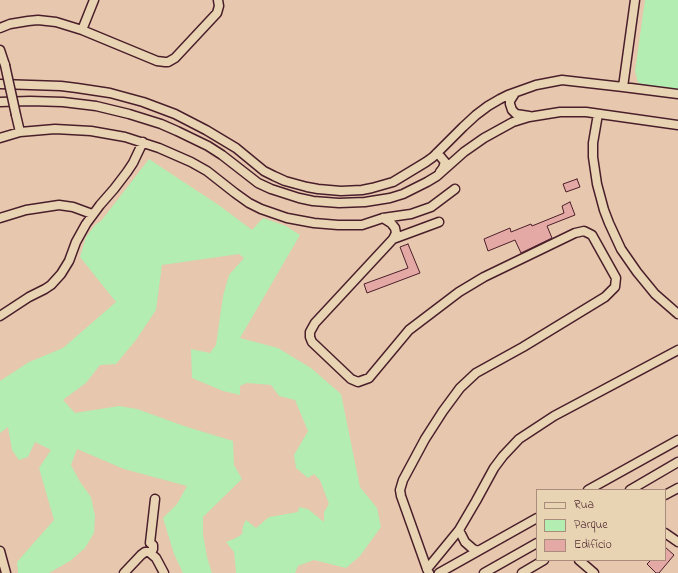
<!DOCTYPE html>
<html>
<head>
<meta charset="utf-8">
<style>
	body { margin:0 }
	#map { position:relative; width:678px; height:573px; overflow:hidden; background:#e7c7ae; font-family:"Indie Flower",sans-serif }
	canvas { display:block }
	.legend { position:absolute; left:536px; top:489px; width:130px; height:72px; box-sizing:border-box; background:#e8d4b2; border:1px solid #a98c7c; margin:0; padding:5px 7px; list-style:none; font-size:12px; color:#4a1f2b }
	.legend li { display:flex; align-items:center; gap:8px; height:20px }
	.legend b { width:20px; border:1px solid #a98c7c }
</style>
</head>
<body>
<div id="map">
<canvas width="678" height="573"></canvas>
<ul class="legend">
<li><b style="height:5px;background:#e8d4b2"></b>Rua</li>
<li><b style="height:11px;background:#b3edb1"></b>Parque</li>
<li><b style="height:11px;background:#e4a9a4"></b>Edifício</li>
</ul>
</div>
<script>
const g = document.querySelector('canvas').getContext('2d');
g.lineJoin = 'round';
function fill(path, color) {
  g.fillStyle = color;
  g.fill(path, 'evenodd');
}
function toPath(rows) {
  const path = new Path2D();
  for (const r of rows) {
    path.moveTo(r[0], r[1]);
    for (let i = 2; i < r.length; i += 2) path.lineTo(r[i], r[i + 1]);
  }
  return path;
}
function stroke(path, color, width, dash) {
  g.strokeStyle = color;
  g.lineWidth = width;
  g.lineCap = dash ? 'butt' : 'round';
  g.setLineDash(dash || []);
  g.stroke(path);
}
fill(toPath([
	[645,0,678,0,678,91,638,83,635,71],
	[149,159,167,171,220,206,252,230,263,218,286,226,300,235,240,338,278,348,311,368,341,394,360,487,377,508,381,527,360,556,346,568,314,560,298,566,295,573,236,573,234,552,226,542,236,538,242,534,243,526,246,520,256,528,269,517,298,512,299,507,308,509,324,522,324,512,329,504,320,480,314,474,308,478,296,468,294,455,308,431,295,400,279,396,271,385,247,383,240,386,240,395,223,391,192,378,191,349,210,353,216,345,223,296,229,275,244,258,239,254,162,265,156,310,136,340,116,364,100,365,86,383,63,400,75,413,119,406,137,409,184,426,233,441,234,465,242,479,203,517,203,534,207,557,212,573,183,573,174,554,163,518,177,504,187,486,124,469,77,449,71,465,80,482,91,497,95,516,94,533,85,548,70,561,49,573,18,573,17,562,54,520,39,468,51,450,35,442,28,457,19,460,12,450,8,427,0,433,0,381,29,362,63,348,116,302,80,257,86,237,95,225,101,221]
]), '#b3edb1');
const building = toPath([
	[577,179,580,187,566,192,563,184,577,179],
	[570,202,575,215,547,226,552,238,521,253,515,240,488,251,484,239,510,228,511,232,531,224,532,226,564,213,562,206,570,202],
	[408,244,420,273,367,293,364,284,408,268,400,247,408,244],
	[665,547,674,555,659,573,656,573,647,564,651,560,665,560,665,547]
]);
fill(building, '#e4a9a4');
stroke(building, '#4a1f2b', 1);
const minor = toPath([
	[0,28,10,24,28,21,38,20,56,22,82,30,157,61,165,62,168,62,175,58,217,13,219,6,218,0],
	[82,30,94,0],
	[0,50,5,65],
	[0,84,61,86,77,88,110,93,143,102,175,114,206,130,236,148,264,171,274,176,285,181,307,187,318,189,341,191,362,190,372,188,393,182,426,162,433,157,463,127,476,115,488,106,500,99,508,95,536,85,562,80,623,87,678,94],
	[623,87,635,0],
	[515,93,510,101,510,104,512,110,516,114,529,116],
	[0,102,30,101,63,102,96,106,129,114,161,124,177,131,208,146,222,155,258,183,271,189,299,198,313,201,339,203,365,202,390,198,403,194,427,182,437,176,464,152,484,138,513,122,529,117,560,112,586,112,678,125],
	[598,114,593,143,593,157,597,184,604,210,609,223,621,249,637,272,655,294,678,314],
	[16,115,20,132],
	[0,138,20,132,55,129,91,131,125,137,159,148,191,162,207,171,235,193,249,203,261,209,287,218,314,223,338,225,362,225,383,218,411,214,431,207,455,189],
	[436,154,440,156,445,162,443,168,440,172],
	[0,218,26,210,59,205,73,207,92,214],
	[383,218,391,223,395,228,396,233,393,239,315,323,310,332,310,337,312,342,351,379,358,382,369,378,409,330,459,292,484,277,575,233,584,231,592,235,616,278,615,287,605,297,523,347,476,373,460,388,443,411,425,439,403,480,400,490,401,496,427,569,429,573],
	[393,239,439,222],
	[0,316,29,297,45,289,51,285,61,274,69,261,76,242,86,224,100,205,114,189,127,172,133,163,143,142],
	[588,490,678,440],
	[630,490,678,462],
	[665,495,678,488],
	[459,530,465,542,473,549,478,551],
	[665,533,678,542],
	[0,551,6,573],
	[151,553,153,549,153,545,150,543,155,499],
	[579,560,594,573],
	[427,569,459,530,476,501,494,468,503,456,519,439,554,416,678,350],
	[124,573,141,555,145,552,149,552,156,558,164,573],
	[439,573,537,518],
	[484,573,537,543],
	[522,573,544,560]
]);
stroke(minor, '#4a1f2b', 11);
stroke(minor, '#e8d4b2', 8);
const minorBridge = toPath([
	[5,65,16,115]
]);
stroke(minorBridge, '#4a1f2b', 11, []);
stroke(minorBridge, '#e8d4b2', 8);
</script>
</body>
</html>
